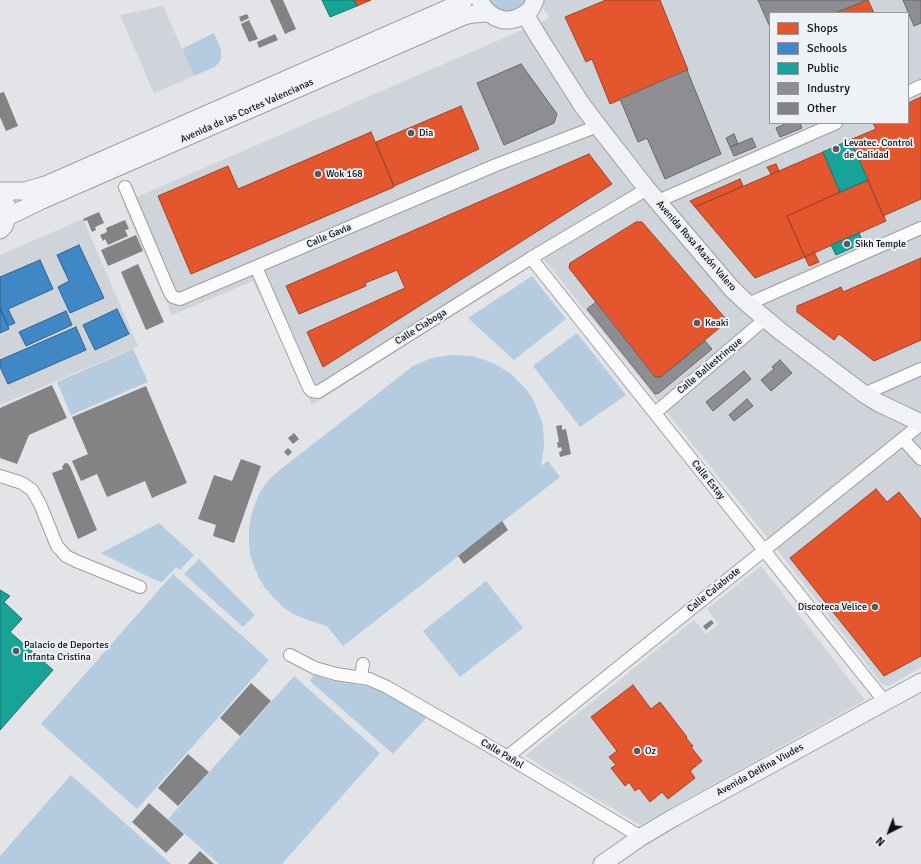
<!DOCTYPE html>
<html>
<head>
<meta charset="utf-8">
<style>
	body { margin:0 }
	#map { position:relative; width:921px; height:864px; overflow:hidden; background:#e2e4e7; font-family:Signika,sans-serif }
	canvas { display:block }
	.legend { position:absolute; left:769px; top:12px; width:140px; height:112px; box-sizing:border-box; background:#eef1f5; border:1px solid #95979a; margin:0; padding:5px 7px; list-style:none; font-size:12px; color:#0f1012 }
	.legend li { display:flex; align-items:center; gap:8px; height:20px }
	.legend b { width:20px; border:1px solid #95979a }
	.north { position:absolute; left:869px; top:812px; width:40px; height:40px; -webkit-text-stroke:3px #eef1f5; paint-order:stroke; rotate:222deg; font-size:11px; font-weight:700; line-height:16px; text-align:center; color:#0f1012 }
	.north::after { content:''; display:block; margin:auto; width:14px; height:18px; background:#0f1012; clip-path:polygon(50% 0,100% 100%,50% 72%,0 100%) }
</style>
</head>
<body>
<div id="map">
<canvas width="921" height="864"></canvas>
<ul class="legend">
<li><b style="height:11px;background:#e4572e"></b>Shops</li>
<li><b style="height:11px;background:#3f88c5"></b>Schools</li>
<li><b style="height:11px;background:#17a398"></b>Public</li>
<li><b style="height:11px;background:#8d8d92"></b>Industry</li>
<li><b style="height:11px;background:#838385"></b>Other</li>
</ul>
<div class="north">N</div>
</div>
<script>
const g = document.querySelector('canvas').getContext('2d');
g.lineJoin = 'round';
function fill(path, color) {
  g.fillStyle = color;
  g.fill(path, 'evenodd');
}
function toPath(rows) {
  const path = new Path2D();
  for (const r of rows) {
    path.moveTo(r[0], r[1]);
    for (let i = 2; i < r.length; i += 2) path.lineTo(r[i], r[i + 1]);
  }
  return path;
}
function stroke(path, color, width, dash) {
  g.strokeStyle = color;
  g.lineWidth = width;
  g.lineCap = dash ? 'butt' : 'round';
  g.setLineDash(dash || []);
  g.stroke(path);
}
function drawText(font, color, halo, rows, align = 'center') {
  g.font = font + ' Signika,sans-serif';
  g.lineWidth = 4;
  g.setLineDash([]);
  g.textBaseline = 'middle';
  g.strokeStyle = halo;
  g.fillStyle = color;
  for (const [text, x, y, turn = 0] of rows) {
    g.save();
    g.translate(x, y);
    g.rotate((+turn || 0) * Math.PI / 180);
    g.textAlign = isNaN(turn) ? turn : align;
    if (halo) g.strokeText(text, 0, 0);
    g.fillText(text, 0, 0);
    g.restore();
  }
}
fill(toPath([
	[537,0,921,0,921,667,889,686,883,685,779,552,543,258,312,405,253,281,172,315,123,203,550,18],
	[770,13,908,13,908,123,770,123],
	[163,6,194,76,154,93,120,15],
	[83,219,138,346,0,405,0,255],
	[761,566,865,700,640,825,525,756,694,620,706,634,719,624,707,609]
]), '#ced4d9');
fill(toPath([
	[488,0,527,0,522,6,517,10,511,12,504,12,498,10,492,6],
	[214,33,221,50,221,58,220,61,215,67,194,76,182,49],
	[532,276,566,319,514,360,468,318],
	[577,333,626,395,580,427,533,366],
	[133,349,148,382,71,415,57,382],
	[452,355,473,356,493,363,510,373,525,388,531,396,536,406,543,425,544,446,541,466,548,461,560,477,343,646,327,626,305,619,293,614,283,607,274,598,265,588,259,578,254,566,250,554,249,541,249,529,251,516,255,504,260,492,267,482,276,473,413,366,432,358],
	[159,523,194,555,180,570,176,567,162,582,155,580,101,553],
	[199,559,255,615,243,627,184,574],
	[173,574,269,660,137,809,41,724],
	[486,581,523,628,460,677,423,631],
	[314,675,330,680,371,687,382,691,427,717,393,754,310,681],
	[294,676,380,753,282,864,219,864,168,819],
	[71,775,171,864,0,864,0,856]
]), '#b4cbe0');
const shops = toPath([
	[354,0,371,0,357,6,354,0],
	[606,0,660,0,688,70,610,104,592,59,586,62,565,17,606,0],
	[867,0,868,0,874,13,835,13,867,0],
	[921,97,921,199,883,216,850,140,876,129,873,123,908,123,908,103,921,97],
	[461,106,479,149,394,186,376,142,461,106],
	[371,132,394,187,191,274,158,196,228,166,238,189,371,132],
	[823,152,840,192,787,216,805,257,755,278,695,207,823,152],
	[589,154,612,184,323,367,307,332,405,288,397,270,365,283,366,286,299,314,286,286,589,154],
	[776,164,779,171,771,174,767,167,776,164],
	[740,179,743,186,695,207,690,201,740,179],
	[868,180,886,221,805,257,787,216,868,180],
	[636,222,642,222,725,318,724,324,661,377,655,377,569,268,570,263,636,222],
	[814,252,819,262,809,266,805,257,814,252],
	[921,258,921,340,874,361,839,334,834,340,797,312,797,306,828,293,841,287,843,292,921,258],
	[876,489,887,502,899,492,921,519,921,656,884,676,790,558,876,489],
	[633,685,651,709,660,702,687,737,686,738,693,746,691,747,702,761,690,771,695,778,668,799,662,792,650,802,639,788,635,791,629,782,625,786,611,768,616,765,609,757,617,751,591,717,633,685]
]);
fill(shops, '#e4572e');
stroke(shops, '#a44226', 1);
const schools = toPath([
	[79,245,104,298,70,313,58,287,69,281,57,255,79,245],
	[40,260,53,289,8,309,15,323,8,326,0,308,0,277,40,260],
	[0,308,9,329,0,333,0,308],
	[117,309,129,334,95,350,83,325,117,309],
	[66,311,72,325,26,346,19,332,66,311],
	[76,327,86,350,8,384,0,367,0,360,76,327]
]);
fill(schools, '#3f88c5');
stroke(schools, '#31648f', 1);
const public = toPath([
	[322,0,354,0,357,6,330,17,322,0],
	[850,140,868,180,840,192,823,152,850,140],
	[859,233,863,243,836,255,831,245,859,233],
	[0,590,10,596,4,602,22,619,10,632,53,670,0,730,0,590]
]);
fill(public, '#17a398');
stroke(public, '#157770', 1);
const industry = toPath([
	[758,0,867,0,835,13,770,13,770,27,758,0],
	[903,0,921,0,921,23,914,26,903,0],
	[521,64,557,114,554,123,504,145,477,83,521,64],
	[687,70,721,154,665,179,647,138,638,142,620,99,687,70],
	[787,123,800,123,802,128,780,137,776,128,787,123],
	[734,134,738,144,730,147,726,138,734,134],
	[752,138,756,147,734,156,730,147,752,138],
	[596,302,655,377,661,377,705,341,712,349,659,393,655,394,587,309,596,302],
	[780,360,792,373,771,391,761,380,774,369,772,367,780,360],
	[744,371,751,379,713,411,706,402,744,371],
	[747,399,753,406,734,421,729,415,747,399]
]);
fill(industry, '#8d8d92');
stroke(industry, '#67686c', 1);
fill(toPath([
	[270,0,283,0,296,29,285,34],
	[247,14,249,18,241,22,239,17],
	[249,20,258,39,249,42,241,24],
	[275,34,278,40,259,48,257,42],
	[4,92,18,126,6,131,0,117,0,93],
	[99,212,104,223,95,227,96,230,92,232,87,220,84,221,83,219],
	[125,220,129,229,125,230,128,236,108,245,105,239,103,241,100,235,107,232,106,228],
	[136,235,143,251,108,266,101,250],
	[138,264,164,322,146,330,121,272],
	[52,385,67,418,29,435,17,464,0,458,0,408],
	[146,386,187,483,152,498,145,481,107,497,97,474,81,481,72,461,88,454,72,417],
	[562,425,562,430,566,429,571,454,560,457,559,452,562,451,561,447,558,448,557,442,559,442,556,426],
	[294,433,299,439,293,444,288,438],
	[288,448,292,452,288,456,284,452],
	[241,459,261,466,234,543,213,536,216,525,198,519,214,475,232,481],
	[65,463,67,463,70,466,97,530,78,539,52,473,63,469,62,467],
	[502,521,508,530,464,564,458,556],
	[711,620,714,623,706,630,703,626],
	[251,683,271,701,240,736,220,718],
	[188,754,209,772,178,806,158,788],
	[149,803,184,834,166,853,132,822],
	[200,851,214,864,188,864]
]), '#838385');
const street = toPath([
	[908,92,921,86],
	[125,187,170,293,173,297,180,299,496,165,598,126],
	[658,201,836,123],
	[531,258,885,702],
	[256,267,309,388,312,391,318,392,531,258,647,189],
	[748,304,921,228],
	[864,394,921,369],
	[655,413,765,319],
	[903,439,921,459],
	[0,476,22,483,32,490,40,504,57,546,66,556,76,561,140,587],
	[290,655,315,668,336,674,369,679,387,687,496,750,641,837],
	[361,677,363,664],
	[507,757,921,424]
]);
const secondary = toPath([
	[480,0,483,7,489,13,495,17,503,20,510,20,518,18,525,14,531,9,535,0],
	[525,14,538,36,582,105,598,126,647,189,732,289,748,304,780,331,864,394,879,403,921,423],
	[0,191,25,191,35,188,48,184,458,4,464,0],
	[0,193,4,199,7,207,7,217,4,226,0,230],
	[7,217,40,201,464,16,473,14,489,13],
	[602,864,641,837,673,818,921,682]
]);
stroke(street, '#9d9ea0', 14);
stroke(secondary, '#9d9ea0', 19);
stroke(street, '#fbfbfb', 12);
stroke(secondary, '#f0f2f5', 17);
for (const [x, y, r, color] of [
	[411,133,4,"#595a5d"],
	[836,149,4,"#595a5d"],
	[318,174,4,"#595a5d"],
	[847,244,4,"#595a5d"],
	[697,323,4,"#595a5d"],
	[875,607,4,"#595a5d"],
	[16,651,4,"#595a5d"],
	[637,751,4,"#595a5d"]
]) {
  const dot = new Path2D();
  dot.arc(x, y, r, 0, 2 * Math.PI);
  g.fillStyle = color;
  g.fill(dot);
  stroke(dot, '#eef1f5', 1.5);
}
drawText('10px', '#0f1012', '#eef1f5', [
	["Avenida de las Cortes Valencianas",247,111,-24],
	["Calle Gavia",329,236,-23],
	["Avenida Rosa Mazón Valero",696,246,49],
	["Calle Ciaboga",421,327,-32],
	["Calle Ballestrinque",710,366,-40],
	["Calle Estay",708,480,51],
	["Calle Calabrote",714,590,-39],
	["Calle Pañol",502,754,31],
	["Avenida Delfina Viudes",760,770,-29]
]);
drawText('10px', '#0f1012', '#eef1f5', [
	["Dia",419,133],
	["Levatec. Control",844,143],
	["de Calidad",844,155],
	["Wok 168",326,174],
	["Sikh Temple",855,244],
	["Keaki",705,323],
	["Discoteca Velice",867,607,"right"],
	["Palacio de Deportes",24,645],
	["Infanta Cristina",24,657],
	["Oz",645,751]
], 'left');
</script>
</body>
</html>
